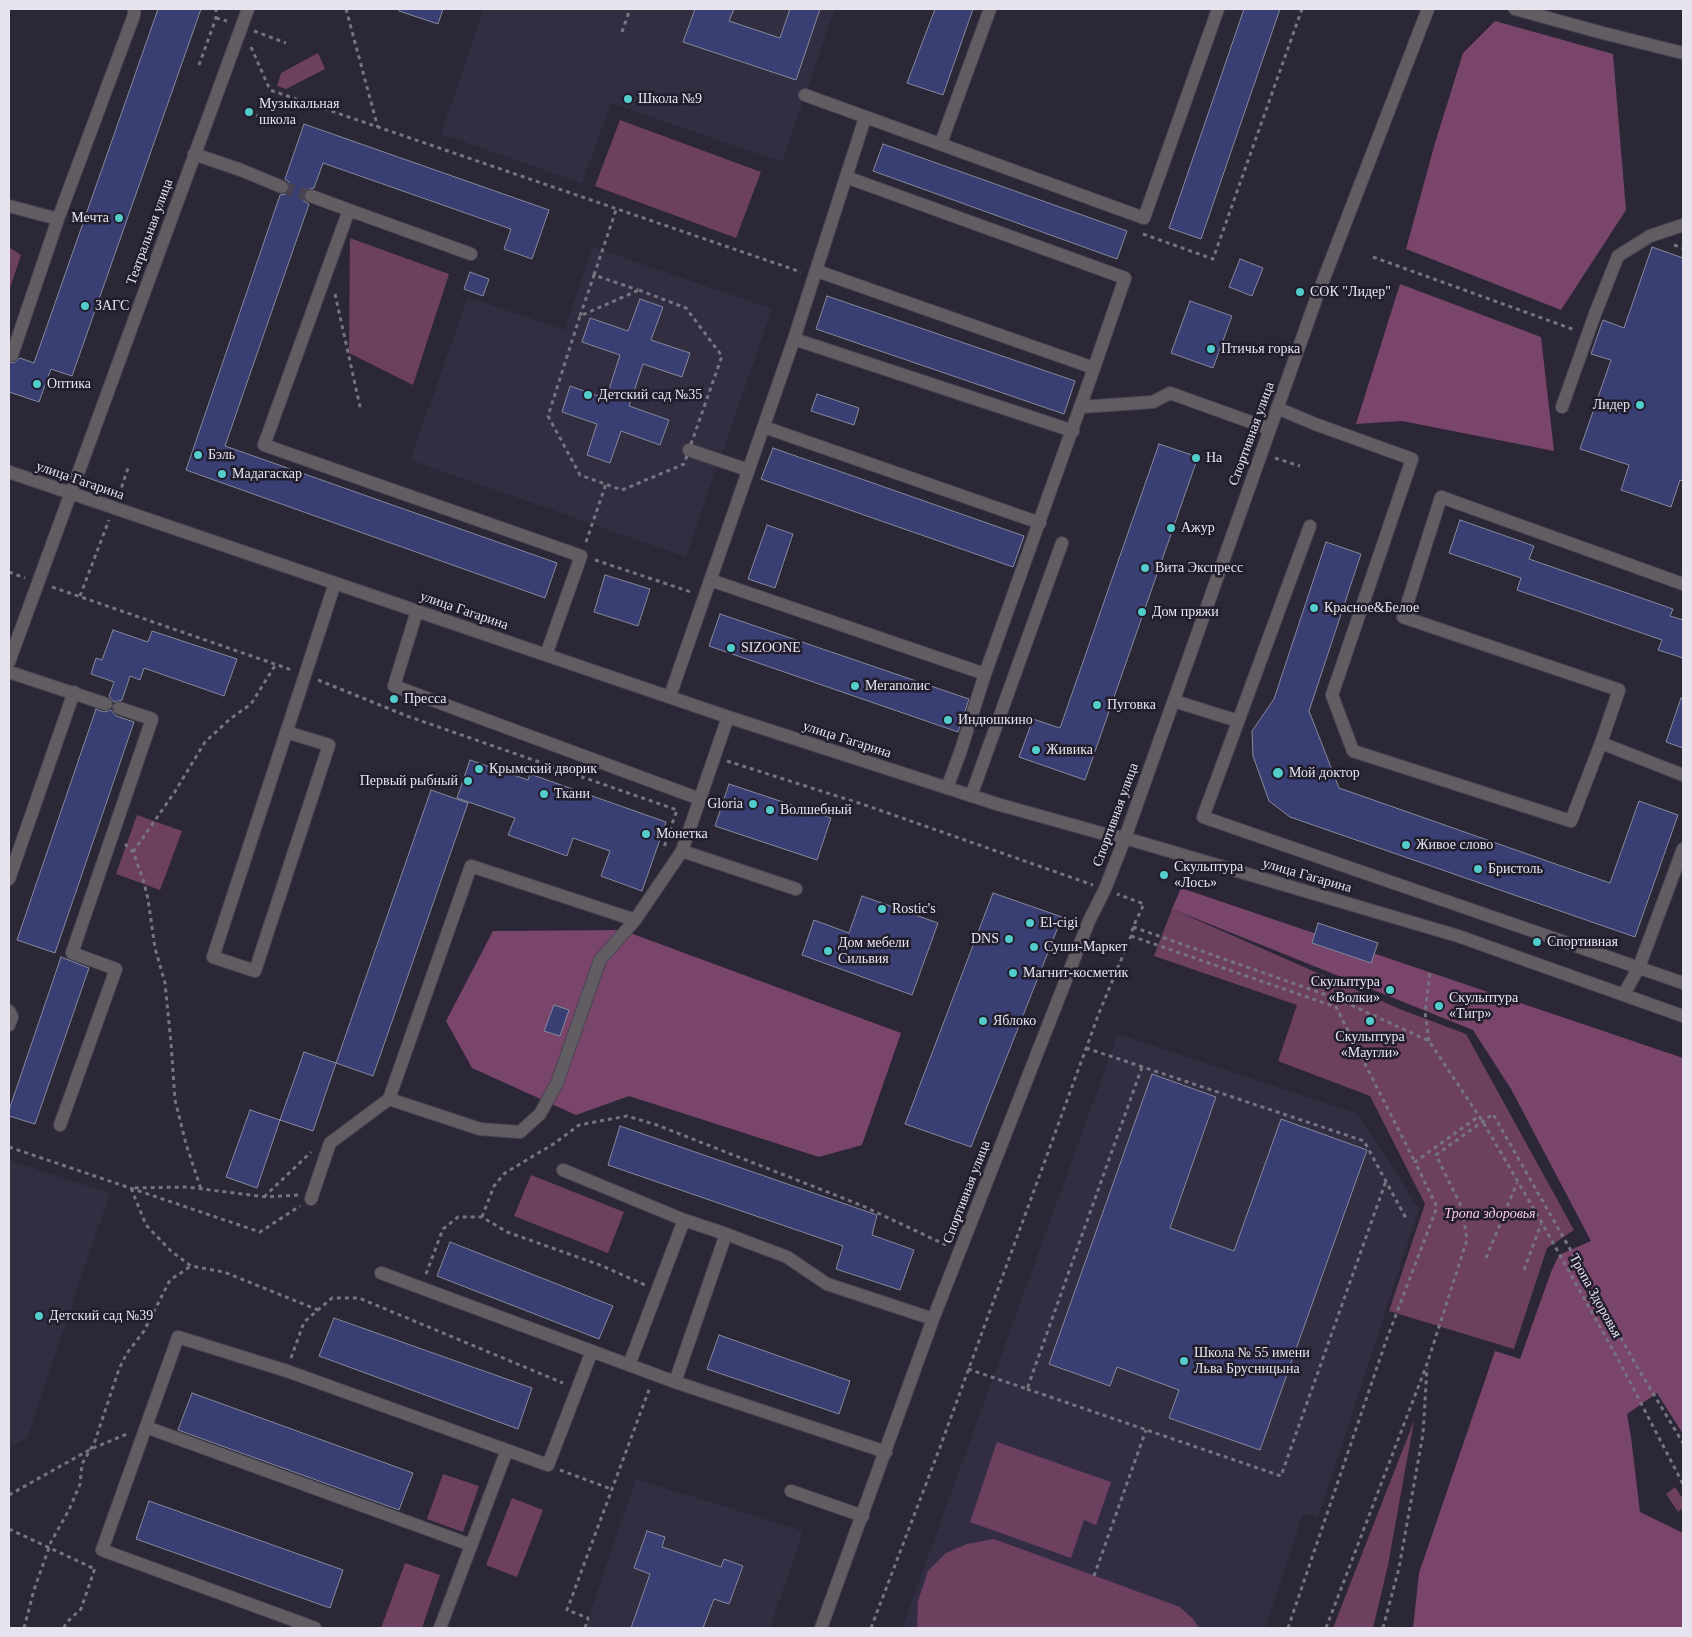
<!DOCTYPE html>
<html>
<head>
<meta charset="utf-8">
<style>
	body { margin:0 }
	#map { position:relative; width:1692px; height:1637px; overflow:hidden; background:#2b2736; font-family:Georgia,serif }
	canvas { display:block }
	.frame { position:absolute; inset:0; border:10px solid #e7e4ef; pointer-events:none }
</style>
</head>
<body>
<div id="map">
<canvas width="1692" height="1637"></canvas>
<div class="frame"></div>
</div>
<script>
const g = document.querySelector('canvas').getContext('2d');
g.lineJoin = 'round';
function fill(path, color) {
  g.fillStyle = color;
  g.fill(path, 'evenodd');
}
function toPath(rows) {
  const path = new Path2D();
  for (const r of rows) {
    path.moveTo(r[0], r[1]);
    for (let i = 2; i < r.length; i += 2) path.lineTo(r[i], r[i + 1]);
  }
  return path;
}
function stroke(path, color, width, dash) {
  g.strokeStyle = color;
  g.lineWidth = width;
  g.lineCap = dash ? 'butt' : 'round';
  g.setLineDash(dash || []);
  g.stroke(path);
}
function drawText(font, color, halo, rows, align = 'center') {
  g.font = font + ' Georgia,serif';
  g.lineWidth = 5;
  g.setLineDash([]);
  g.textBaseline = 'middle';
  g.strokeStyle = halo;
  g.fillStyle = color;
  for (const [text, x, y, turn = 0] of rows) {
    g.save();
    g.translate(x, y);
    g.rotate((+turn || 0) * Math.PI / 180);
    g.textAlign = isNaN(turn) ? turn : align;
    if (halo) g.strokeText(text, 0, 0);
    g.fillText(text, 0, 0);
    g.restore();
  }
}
fill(toPath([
	[484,9,835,9,782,162,611,103,582,183,441,134],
	[593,247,772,309,686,557,410,460,468,297,564,330],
	[1118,1034,1358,1114,1419,1209,1318,1518,1303,1513,1265,1628,902,1628],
	[9,1160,110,1193,27,1439,9,1447],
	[636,1479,803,1531,770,1628,585,1628]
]), '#332d42');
fill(toPath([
	[318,53,325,69,286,89,277,86,281,73],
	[620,120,761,172,736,238,595,186],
	[350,238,449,274,413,385,349,353],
	[9,247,21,255,9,291],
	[137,815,182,831,160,890,116,874],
	[1172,909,1402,1010,1466,1034,1574,1230,1547,1248,1514,1349,1389,1311,1425,1204,1370,1096,1278,1061,1297,1005,1154,956],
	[531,1175,624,1212,608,1253,514,1216],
	[1414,1421,1388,1565,1373,1628,1333,1628],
	[997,1442,1111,1482,1096,1525,1084,1520,1071,1558,970,1522],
	[443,1474,479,1486,463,1532,427,1519],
	[1675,1487,1683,1499,1683,1508,1678,1512,1666,1494],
	[512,1498,543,1510,517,1577,486,1565],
	[994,1539,1180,1607,1193,1619,1199,1628,917,1628,918,1601,928,1571,946,1553,967,1544],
	[405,1563,440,1575,422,1628,381,1628]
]), '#6d4060');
fill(toPath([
	[1495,21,1613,54,1626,210,1561,310,1406,249,1435,143,1463,53],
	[1400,284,1541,337,1554,451,1402,421,1356,424],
	[1181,888,1683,1058,1683,1434,1657,1393,1627,1414,1631,1437,1640,1512,1683,1533,1683,1628,1413,1628,1419,1573,1495,1351,1520,1359,1551,1272,1559,1255,1591,1241,1511,1089,1473,1030,1172,909],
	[622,930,901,1033,862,1145,819,1157,629,1096,576,1115,472,1068,446,1021,493,931]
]), '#79456a');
const building = toPath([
	[158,9,201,9,72,376,51,369,39,402,9,392,9,362,14,363,20,358,34,363,158,9],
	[399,9,443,9,438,24,399,11,399,9],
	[695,9,734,9,729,21,780,38,790,9,820,9,796,80,683,42,695,9],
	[935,9,973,9,943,95,907,83,935,9],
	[1244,9,1280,9,1201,239,1169,228,1244,9],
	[304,124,549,210,532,259,504,249,511,229,323,163,314,188,306,190,303,194,304,201,309,204,225,446,557,563,545,598,186,470,280,195,287,194,290,190,289,182,285,179,304,124],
	[883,144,1127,231,1117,259,873,171,883,144],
	[1652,247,1683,258,1683,481,1680,480,1671,507,1621,490,1629,465,1580,449,1611,360,1591,354,1603,320,1624,328,1652,247],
	[1240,259,1263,268,1252,296,1229,287,1240,259],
	[470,272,489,279,483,296,464,289,470,272],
	[827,296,1075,381,1064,414,816,329,827,296],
	[640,299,663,307,651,340,690,353,682,377,643,364,629,406,669,420,660,445,621,431,610,463,587,455,597,424,562,412,570,386,606,399,620,355,582,342,590,318,628,331,640,299],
	[1190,301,1232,316,1213,368,1171,353,1190,301],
	[817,394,859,408,854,425,811,411,817,394],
	[1159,444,1198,457,1085,780,1019,757,1033,719,1060,728,1159,444],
	[773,448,1024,536,1013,567,761,479,773,448],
	[1460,520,1534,546,1529,559,1673,609,1670,616,1683,620,1683,658,1658,650,1662,640,1517,590,1521,578,1449,553,1460,520],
	[767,525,793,534,775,588,748,579,767,525],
	[1326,542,1361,554,1309,711,1339,788,1610,883,1639,801,1678,815,1635,937,1290,817,1269,801,1253,756,1252,731,1274,699,1326,542],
	[605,575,650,589,638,626,594,612,605,575],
	[720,614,969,699,958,732,709,646,720,614],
	[113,630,148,642,152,631,237,659,224,696,144,668,140,680,130,676,122,700,114,702,109,696,114,682,91,674,96,658,102,660,113,630],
	[1681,698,1683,699,1683,748,1666,742,1681,698],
	[96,709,104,712,111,710,116,716,134,722,55,953,17,940,96,709],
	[470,760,528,780,530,774,666,822,642,891,601,876,610,851,573,838,567,856,508,835,515,818,457,798,470,760],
	[729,784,831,818,817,860,715,826,729,784],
	[431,790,468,803,373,1076,336,1063,431,790],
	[993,893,1062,917,971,1147,905,1124,993,893],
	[862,896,938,923,912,995,802,955,814,920,849,933,862,896],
	[1318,923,1378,943,1371,963,1312,943,1318,923],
	[61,957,89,968,35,1124,9,1116,9,1110,61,957],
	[554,1005,569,1010,560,1036,544,1031,554,1005],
	[304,1052,336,1063,313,1131,280,1120,304,1052],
	[1152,1074,1216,1097,1170,1228,1234,1251,1281,1119,1367,1150,1260,1450,1169,1418,1179,1390,1117,1367,1110,1386,1049,1364,1152,1074],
	[250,1110,280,1120,257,1188,226,1177,250,1110],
	[620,1126,877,1215,872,1235,914,1250,900,1290,836,1269,843,1246,608,1165,620,1126],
	[450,1242,613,1306,599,1339,437,1276,450,1242],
	[334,1318,532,1388,518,1429,319,1356,334,1318],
	[719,1335,850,1381,839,1414,707,1369,719,1335],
	[192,1393,413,1473,399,1510,178,1430,192,1393],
	[149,1501,343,1570,330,1608,136,1539,149,1501],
	[647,1531,665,1537,662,1547,721,1567,724,1559,743,1566,729,1604,714,1599,703,1628,631,1628,650,1574,634,1568,647,1531]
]);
fill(building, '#393f72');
stroke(building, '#85899c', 1);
stroke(toPath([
	[282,187,311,196]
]), '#474352', 12, [12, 6]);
const minor = toPath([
	[1515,9,1603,33,1683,53],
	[805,95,1144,218,1218,9],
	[941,143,990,9],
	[194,154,241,170,282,187],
	[846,177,1125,278,1094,368],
	[311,196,349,210],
	[9,206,58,219],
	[471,254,349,210,264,445,581,556,546,655],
	[817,271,1094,368,985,674,960,753,947,788],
	[794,339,1073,431],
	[12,355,58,219,134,15,134,9],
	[1081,407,1153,402,1170,393,1270,429],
	[1562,407,1595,314,1618,256,1650,236,1683,225],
	[1277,408,1315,424,1412,459,1332,695,1353,751,1571,821,1601,743,1683,775],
	[764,427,1040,523],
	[689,450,748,470],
	[9,472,728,717,997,804,1108,835,1125,838,1458,936,1683,1016],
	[1310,526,1203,817,1683,983],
	[710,580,985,674],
	[417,611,394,686,700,799],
	[9,662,248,9],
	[9,672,106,704],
	[670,696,794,339,865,118],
	[1174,701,1238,721],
	[286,732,329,745,255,971,213,957,335,583],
	[1601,743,1619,690,1403,617,1441,497,1683,584],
	[971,796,1062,543],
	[682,851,796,889],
	[9,879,74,692],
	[1624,994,1639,967,1683,849],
	[9,1011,12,1017,9,1025],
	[389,1099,471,866,635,920],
	[60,1125,116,969,72,953,152,719,119,708],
	[563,1170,684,1220,726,1234,787,1257,827,1284,933,1319],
	[311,1199,330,1143,389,1099,480,1129,520,1132,540,1114,557,1083,600,960,635,920,682,851,728,717],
	[381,1273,675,1382,886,1452],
	[629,1365,684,1220],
	[675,1382,726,1234],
	[146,1427,471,1545],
	[791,1491,863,1516],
	[315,1628,102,1550,178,1337,287,1371,548,1465,592,1351],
	[440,1628,507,1450],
	[821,1628,933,1319,1089,921,1105,889,1125,838,1316,299,1428,9]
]);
stroke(minor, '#494554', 14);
stroke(toPath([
	[346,9,378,128],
	[216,18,227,21],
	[254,31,286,43],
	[622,32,630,9],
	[251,47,270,90,801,272],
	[199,65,216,18,216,9],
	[249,112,260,117],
	[1143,234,1213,259,1302,9],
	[1674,245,1683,248],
	[1373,257,1575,330],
	[594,275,616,210],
	[639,290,686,308,722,356,684,464,622,490,580,475,548,416,580,316,639,290],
	[335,294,361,411],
	[580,316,594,275,638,290],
	[1275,458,1300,466],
	[119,495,129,465],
	[586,542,606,484],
	[595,560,691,592],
	[9,572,25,578],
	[52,587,292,670],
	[80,596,109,520],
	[318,680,407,716,677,810,663,850],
	[727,761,865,805,1093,885],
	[125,844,133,852,143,879,148,899,155,948,165,983,171,1043,175,1100,186,1144,201,1189],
	[133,852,174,793,205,742,230,719,251,704,276,664],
	[1133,927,1338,999,1429,1041,1483,1122,1542,1223,1618,1359,1683,1484],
	[1131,936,1336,1007,1415,1162],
	[1429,1041,1425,1012,1430,972],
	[1086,1048,1364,1141,1407,1220],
	[9,1147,260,1232,300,1206],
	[298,1195,267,1197,187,1187,131,1188,146,1225,171,1251,191,1266,224,1272,318,1310],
	[264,1197,311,1152],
	[482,1217,494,1186,505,1173,555,1143,579,1125,627,1116,657,1125,863,1206,946,1245],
	[1486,1258,1517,1183],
	[1524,1270,1541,1224],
	[426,1274,443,1229,458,1217,482,1217,507,1232,600,1265,645,1285],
	[291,1358,304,1322,332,1298,359,1298,563,1383],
	[968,1369,1027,1389,1142,1067],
	[1027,1389,1281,1476,1386,1181],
	[560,1470,611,1489],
	[9,1495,91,1449,127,1434],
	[9,1529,95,1569],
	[1094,1576,1146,1430],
	[24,1628,34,1590,51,1542,69,1510,80,1484,82,1464,95,1441,119,1369,127,1353,144,1331,170,1280,191,1266],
	[64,1628,66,1623,81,1609,95,1568],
	[585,1628,588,1618,567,1610,650,1387],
	[871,1628,939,1450,1099,1013,1131,936,1133,927,1144,904,1117,894],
	[1288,1628,1386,1341,1437,1207,1415,1162,1479,1116],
	[1326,1628,1427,1364,1467,1240,1462,1208,1436,1155,1493,1114,1639,1370,1683,1443],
	[1383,1628,1399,1568,1423,1434,1427,1368]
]), '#777481', 3, [4, 4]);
stroke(minor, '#625c63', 12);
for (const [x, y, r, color] of [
	[628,99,5,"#52cdcc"],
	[249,112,5,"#52cdcc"],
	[119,218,5,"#52cdcc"],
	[1300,292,5,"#52cdcc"],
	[85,306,5,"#52cdcc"],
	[1211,349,5,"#52cdcc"],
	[37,384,5,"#52cdcc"],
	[588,395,5,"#52cdcc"],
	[1640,405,5,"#52cdcc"],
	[198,455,5,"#52cdcc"],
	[1196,458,5,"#52cdcc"],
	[222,474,5,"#52cdcc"],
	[1171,528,5,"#52cdcc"],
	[1145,568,5,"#52cdcc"],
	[1314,608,5,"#52cdcc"],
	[1142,612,5,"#52cdcc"],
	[731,648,5,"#52cdcc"],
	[855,686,5,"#52cdcc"],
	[394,699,5,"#52cdcc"],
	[1097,705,5,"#52cdcc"],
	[948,720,5,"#52cdcc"],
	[1036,750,5,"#52cdcc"],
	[479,769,5,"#52cdcc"],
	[1278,773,6,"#52cdcc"],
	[468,781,5,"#52cdcc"],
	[544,794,5,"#52cdcc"],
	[753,804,5,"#52cdcc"],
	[770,810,5,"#52cdcc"],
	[646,834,5,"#52cdcc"],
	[1406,845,5,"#52cdcc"],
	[1478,869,5,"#52cdcc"],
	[1164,875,5,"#52cdcc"],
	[882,909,5,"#52cdcc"],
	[1030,923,5,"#52cdcc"],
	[1009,939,5,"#52cdcc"],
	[1537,942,5,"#52cdcc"],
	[1034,947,5,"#52cdcc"],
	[828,951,5,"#52cdcc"],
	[1013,973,5,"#52cdcc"],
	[1390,990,5,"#52cdcc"],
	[1439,1006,5,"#52cdcc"],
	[983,1021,5,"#52cdcc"],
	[1370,1021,5,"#52cdcc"],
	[39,1316,5,"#52cdcc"],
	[1184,1361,5,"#52cdcc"]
]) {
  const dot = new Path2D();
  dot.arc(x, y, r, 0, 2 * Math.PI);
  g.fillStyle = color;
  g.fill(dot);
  stroke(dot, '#211d2c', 2);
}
drawText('14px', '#e7e4ef', '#211d2c', [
	["Школа №9",638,99],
	["Музыкальная",259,104],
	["школа",259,120],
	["Мечта",109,218,"right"],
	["СОК \"Лидер\"",1310,292],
	["ЗАГС",95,306],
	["Птичья горка",1221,349],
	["Оптика",47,384],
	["Детский сад №35",598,395],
	["Лидер",1630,405,"right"],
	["Бэль",208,455],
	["На",1206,458],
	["Мадагаскар",232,474],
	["Ажур",1181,528],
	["Вита Экспресс",1155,568],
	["Красное&Белое",1324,608],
	["Дом пряжи",1152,612],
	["SIZOONE",741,648],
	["Мегаполис",865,686],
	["Пресса",404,699],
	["Пуговка",1107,705],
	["Индюшкино",958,720],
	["Живика",1046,750],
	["Крымский дворик",489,769],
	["Мой доктор",1289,773],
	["Первый рыбный",458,781,"right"],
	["Ткани",554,794],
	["Gloria",743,804,"right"],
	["Волшебный",780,810],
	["Монетка",656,834],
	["Живое слово",1416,845],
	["Скульптура",1174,867],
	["«Лось»",1174,883],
	["Бристоль",1488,869],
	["Rostic's",892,909],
	["El-cigi",1040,923],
	["DNS",999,939,"right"],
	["Спортивная",1547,942],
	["Дом мебели",838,943],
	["Сильвия",838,959],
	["Суши-Маркет",1044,947],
	["Магнит-косметик",1023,973],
	["Скульптура",1380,982,"right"],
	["«Волки»",1380,998,"right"],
	["Скульптура",1449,998],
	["«Тигр»",1449,1014],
	["Яблоко",993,1021],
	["Скульптура",1370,1037,"center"],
	["«Маугли»",1370,1053,"center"],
	["Детский сад №39",49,1316],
	["Школа № 55 имени",1194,1353],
	["Льва Брусницына",1194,1369]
], 'left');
drawText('14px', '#e7e4ef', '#211d2c', [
	["Театральная улица",150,232,-70],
	["Спортивная улица",1252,434,-70],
	["улица Гагарина",80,481,19],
	["улица Гагарина",464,611,19],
	["улица Гагарина",847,740,18],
	["Спортивная улица",1116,815,-70],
	["улица Гагарина",1307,876,16],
	["Спортивная улица",967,1192,-69],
	["Тропа Здоровья",1595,1296,61]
]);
drawText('italic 14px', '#f9c8e9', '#211d2c', [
	["Тропа здоровья",1490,1214]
]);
</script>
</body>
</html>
